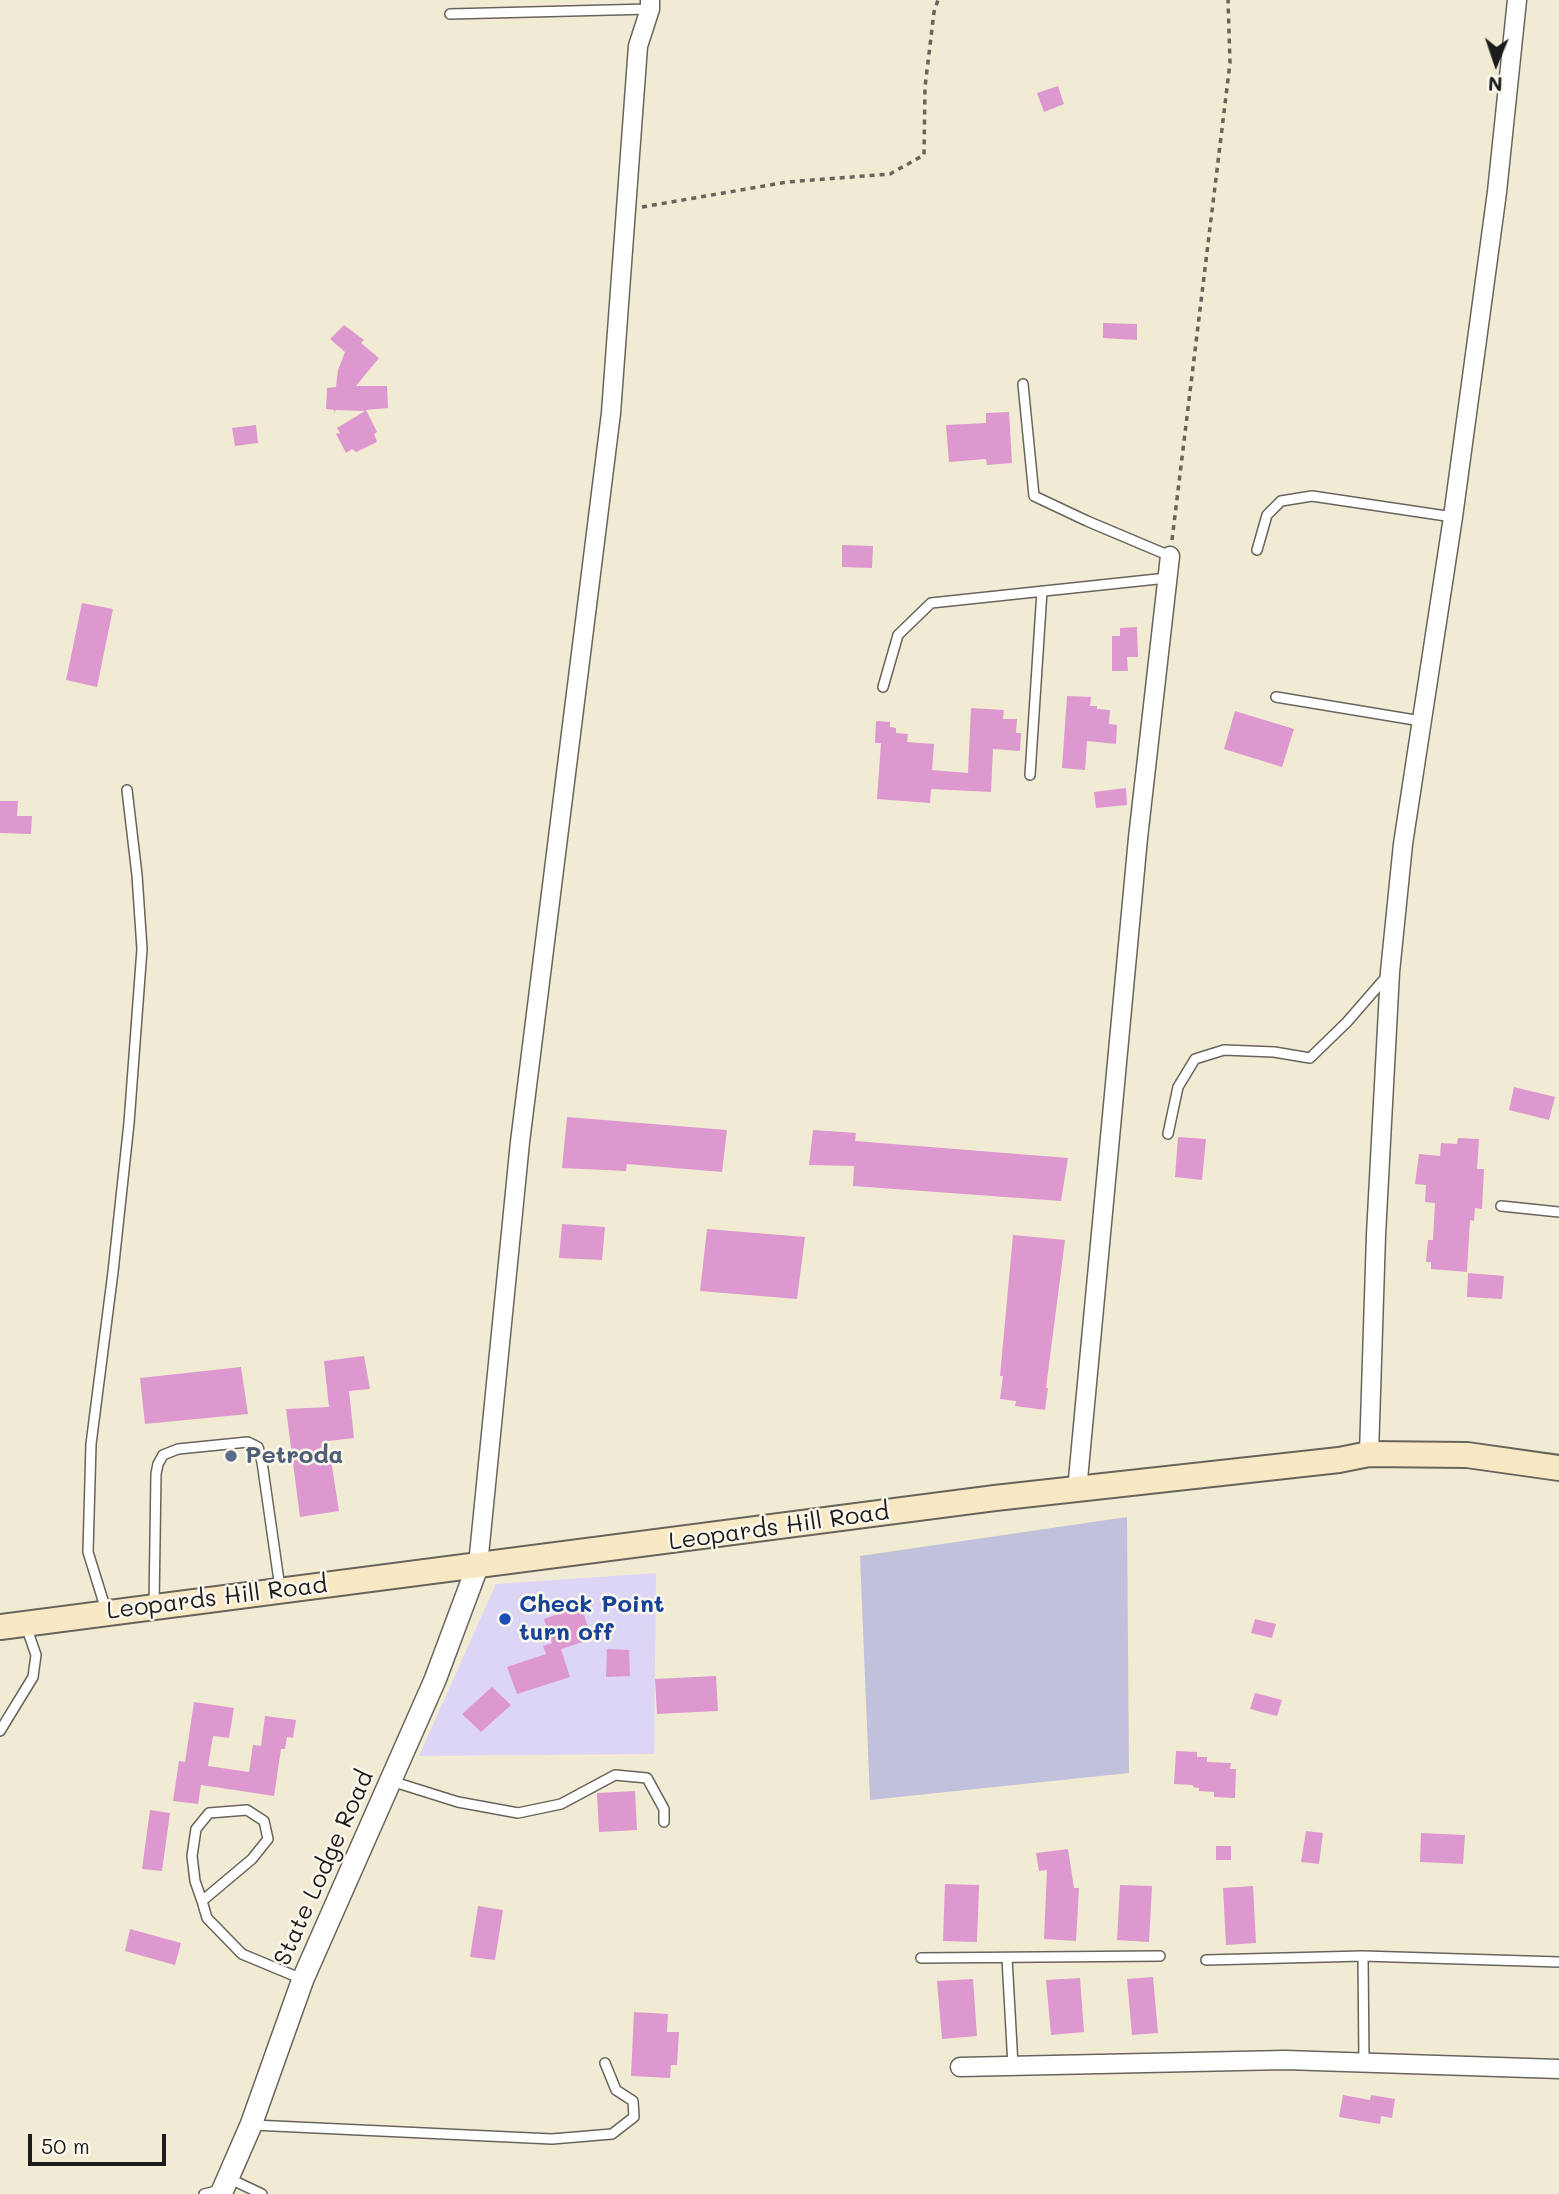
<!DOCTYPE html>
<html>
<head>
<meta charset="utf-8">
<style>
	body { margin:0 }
	#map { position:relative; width:1559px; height:2194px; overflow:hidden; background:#f2ebd4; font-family:Mali,sans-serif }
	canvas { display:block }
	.north { position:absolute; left:1461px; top:28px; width:70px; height:70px; -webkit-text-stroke:5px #fbf7ec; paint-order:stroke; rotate:182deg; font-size:19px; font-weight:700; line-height:28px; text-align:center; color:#1c1c1c }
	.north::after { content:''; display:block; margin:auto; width:24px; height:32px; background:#1c1c1c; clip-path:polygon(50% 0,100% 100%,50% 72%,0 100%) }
	.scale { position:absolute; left:28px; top:2134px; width:138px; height:32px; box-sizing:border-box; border:4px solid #1c1c1c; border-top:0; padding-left:9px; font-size:21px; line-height:24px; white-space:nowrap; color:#1c1c1c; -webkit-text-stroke:5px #fbf7ec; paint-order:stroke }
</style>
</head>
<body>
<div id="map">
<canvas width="1559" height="2194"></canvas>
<div class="north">N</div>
<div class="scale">50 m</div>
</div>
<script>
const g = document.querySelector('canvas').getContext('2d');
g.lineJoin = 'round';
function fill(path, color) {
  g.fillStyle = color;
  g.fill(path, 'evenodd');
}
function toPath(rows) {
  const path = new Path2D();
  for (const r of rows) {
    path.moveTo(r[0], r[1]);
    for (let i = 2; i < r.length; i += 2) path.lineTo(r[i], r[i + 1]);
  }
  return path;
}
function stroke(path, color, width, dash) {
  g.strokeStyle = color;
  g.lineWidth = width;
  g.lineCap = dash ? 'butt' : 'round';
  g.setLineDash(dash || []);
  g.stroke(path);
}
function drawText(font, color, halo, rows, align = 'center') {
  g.font = font + ' Mali,sans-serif';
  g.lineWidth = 5;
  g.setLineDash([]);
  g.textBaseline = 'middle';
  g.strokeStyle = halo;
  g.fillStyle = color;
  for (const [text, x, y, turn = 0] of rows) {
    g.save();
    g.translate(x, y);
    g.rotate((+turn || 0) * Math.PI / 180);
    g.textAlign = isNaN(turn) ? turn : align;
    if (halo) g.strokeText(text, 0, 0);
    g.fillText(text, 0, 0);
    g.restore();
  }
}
fill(toPath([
	[656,1573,654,1754,419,1756,496,1584]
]), '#ddd5f6');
fill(toPath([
	[1127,1517,1129,1773,870,1800,860,1556]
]), '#c2c1dc');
fill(toPath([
	[1058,86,1064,104,1044,112,1037,93],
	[1103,323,1137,324,1137,340,1103,338],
	[344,325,364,340,361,343,379,358,356,386,387,386,388,408,366,410,377,432,374,434,377,442,356,452,352,449,346,453,336,434,340,433,337,428,365,411,336,410,334,412,334,410,326,409,327,388,336,387,338,370,345,352,330,339],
	[1009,412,1012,463,987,465,986,459,949,462,946,425,986,423,986,413],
	[256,425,258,443,235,446,232,428],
	[842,545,873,546,872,568,842,567],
	[82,603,113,609,97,687,66,680],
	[1137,627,1138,657,1127,657,1128,671,1112,671,1112,636,1120,636,1120,628],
	[1067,696,1091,697,1090,706,1097,706,1097,709,1110,710,1109,724,1117,725,1116,744,1087,741,1085,770,1062,768],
	[971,708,1004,710,1003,719,1017,719,1016,733,1021,733,1020,751,993,749,991,792,931,789,930,803,877,799,881,743,875,743,876,721,890,722,890,727,896,728,896,733,908,734,907,742,934,744,932,770,968,773],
	[1235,711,1294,729,1282,767,1224,749],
	[1126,788,1127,805,1096,808,1094,792],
	[0,801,18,801,17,816,32,816,31,834,0,833],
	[1514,1087,1555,1097,1549,1120,1509,1110],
	[567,1117,727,1130,722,1172,627,1164,626,1171,562,1168],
	[813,1130,856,1133,855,1141,1068,1158,1061,1201,853,1186,854,1166,809,1165],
	[1178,1137,1206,1139,1202,1180,1175,1177],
	[1458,1138,1479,1139,1477,1169,1484,1169,1482,1209,1475,1208,1474,1221,1470,1220,1467,1272,1431,1269,1431,1262,1426,1262,1428,1240,1433,1240,1435,1203,1425,1202,1426,1185,1415,1184,1419,1154,1440,1156,1441,1143,1457,1144],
	[562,1224,605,1227,602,1260,559,1258],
	[707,1229,805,1237,797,1299,700,1291],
	[1013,1235,1065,1240,1046,1388,1048,1388,1045,1410,1015,1406,1016,1401,1000,1399,1003,1376,1000,1376],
	[1468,1273,1504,1276,1502,1299,1467,1297],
	[364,1356,370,1389,349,1391,354,1438,328,1441,339,1511,300,1517,286,1409,329,1407,324,1361],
	[241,1367,248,1414,145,1424,140,1378],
	[581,1606,592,1639,561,1649,570,1677,517,1694,507,1667,546,1654,543,1646,552,1643,544,1619],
	[1255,1619,1276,1624,1272,1638,1251,1633],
	[607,1649,629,1650,630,1676,606,1677],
	[716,1676,718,1711,657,1714,655,1679],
	[492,1687,511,1705,481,1732,462,1714],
	[1255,1693,1282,1700,1277,1716,1250,1709],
	[194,1702,234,1708,229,1738,213,1736,208,1766,249,1772,253,1745,261,1746,265,1716,296,1720,293,1738,287,1737,285,1749,281,1749,274,1796,201,1785,198,1804,173,1801,179,1761,185,1762],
	[1176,1751,1197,1752,1197,1757,1207,1757,1207,1762,1231,1763,1230,1769,1236,1769,1235,1798,1214,1797,1214,1792,1199,1791,1199,1788,1193,1787,1193,1785,1174,1784],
	[635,1791,637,1830,599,1832,597,1793],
	[150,1810,170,1813,162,1871,142,1869],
	[1306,1831,1323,1833,1319,1864,1301,1862],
	[1421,1833,1465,1835,1463,1864,1420,1862],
	[1216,1846,1231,1846,1231,1860,1216,1860],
	[1068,1849,1074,1888,1079,1888,1076,1941,1044,1939,1047,1870,1039,1871,1036,1853],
	[945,1884,979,1885,977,1942,943,1941],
	[1120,1885,1152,1886,1149,1942,1117,1940],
	[1253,1886,1256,1943,1226,1945,1223,1888],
	[478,1906,503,1910,495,1960,470,1957],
	[130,1929,181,1943,175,1965,125,1951],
	[1153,1977,1158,2033,1132,2035,1127,1979],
	[1080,1978,1084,2032,1051,2035,1046,1980],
	[973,1979,977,2036,942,2039,937,1981],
	[634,2012,668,2014,667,2032,679,2032,677,2065,671,2065,670,2078,631,2076],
	[1343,2095,1370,2100,1371,2095,1395,2099,1392,2118,1381,2116,1380,2124,1339,2117]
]), '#dd98cf');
const service = toPath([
	[450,14,650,9],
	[1023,384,1034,496,1087,521,1170,556],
	[1257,550,1267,515,1281,501,1312,496,1453,517],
	[883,687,898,635,931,603,1167,578],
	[1276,697,1421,721],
	[1030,775,1042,591],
	[1168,1134,1178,1087,1195,1059,1224,1050,1274,1052,1310,1058,1347,1022,1387,976],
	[1501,1206,1559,1212],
	[154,1605,156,1474,158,1464,163,1455,178,1449,248,1442,258,1447,262,1462,280,1588],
	[106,1610,88,1552,91,1444,113,1272,129,1123,142,949,137,875,127,790],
	[0,1731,33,1677,36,1655,26,1626],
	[391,1781,458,1802,518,1813,561,1804,615,1775,647,1778,664,1809,664,1822],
	[202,1901,252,1859,268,1839,264,1821,247,1810,209,1813,196,1829,192,1856,195,1881,202,1901,207,1918,242,1954,302,1979],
	[1363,1956,1559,1962],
	[921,1958,1160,1956],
	[1007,1958,1013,2066],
	[1206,1960,1363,1956,1364,2063],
	[253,2125,552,2139,612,2134,634,2117,633,2101,616,2090,605,2063],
	[228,2178,262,2194],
	[204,2194,221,2190]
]);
const minor = toPath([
	[1369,1454,1376,1235,1390,972,1403,844,1453,517,1497,192,1517,0],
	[1077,1490,1138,838,1170,556],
	[478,1565,520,1142,611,413,638,46,650,9,650,0],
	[960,2067,1285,2060,1559,2069]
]);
const tertiary = toPath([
	[221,2194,251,2125,303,1979,435,1680,478,1565]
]);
const secondary = toPath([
	[0,1627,995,1498,1339,1460,1369,1454,1467,1455,1559,1468]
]);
stroke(service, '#67645c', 12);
stroke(minor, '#67645c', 21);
stroke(tertiary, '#67645c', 24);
stroke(secondary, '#67645c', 28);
stroke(toPath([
	[642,207,787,182,890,174,924,155,925,87,934,12,938,0],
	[1172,540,1230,63,1228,0]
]), '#67645c', 3.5, [5, 5]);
stroke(service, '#fff', 9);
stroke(minor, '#fff', 18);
stroke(tertiary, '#fff', 21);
stroke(secondary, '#f8e8c3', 24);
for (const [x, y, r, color] of [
	[231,1456,7,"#5c6f8a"],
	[505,1619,7,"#1a4fb4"]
]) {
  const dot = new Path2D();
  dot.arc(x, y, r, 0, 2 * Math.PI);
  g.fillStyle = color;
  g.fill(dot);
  stroke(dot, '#fbf7ec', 2.5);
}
drawText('bold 24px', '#4e5e75', '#fbf7ec', [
	["Petroda",245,1456]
], 'left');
drawText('24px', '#1c1c1c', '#fbf7ec', [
	["Leopards Hill Road",779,1527,-8],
	["Leopards Hill Road",217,1598,-7],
	["State Lodge Road",324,1868,-66]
]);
drawText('bold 24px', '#164399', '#fbf7ec', [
	["Check Point",519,1605],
	["turn off",519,1633]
], 'left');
</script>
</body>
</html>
